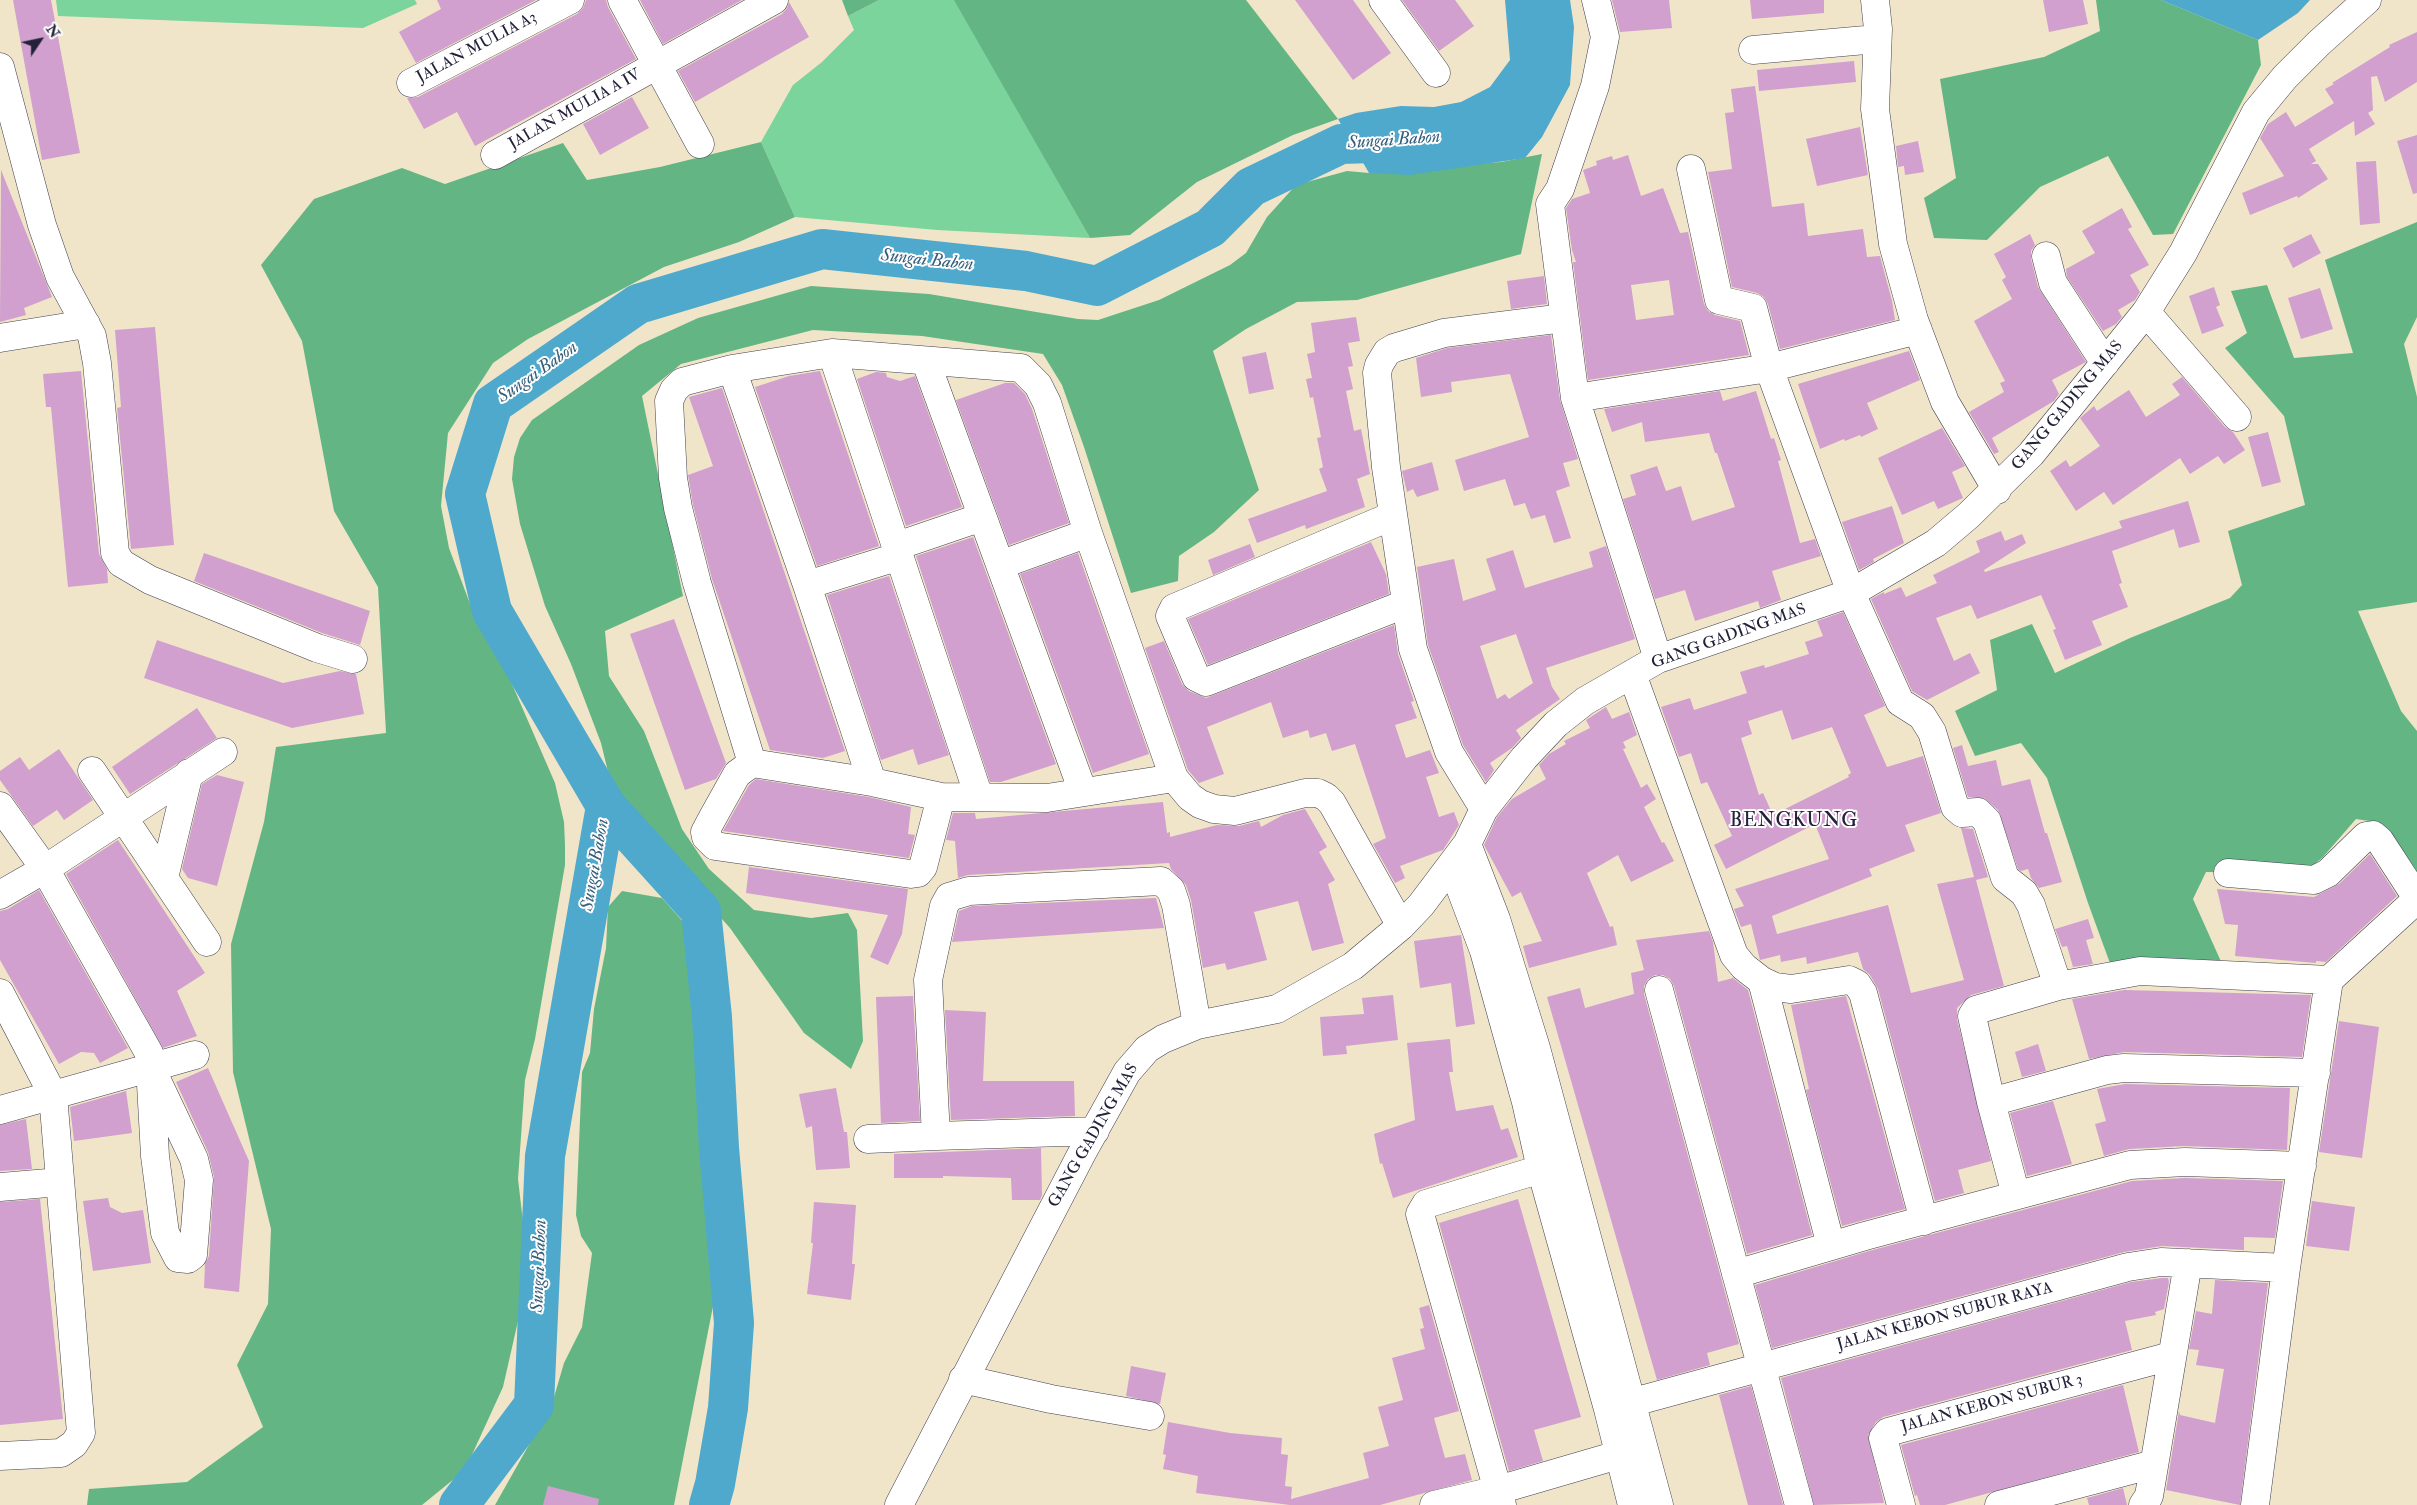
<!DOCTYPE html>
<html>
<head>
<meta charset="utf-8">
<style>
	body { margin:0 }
	#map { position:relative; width:2417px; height:1505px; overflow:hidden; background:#f0e5c9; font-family:"IM FELL Double Pica",serif }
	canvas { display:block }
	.north { position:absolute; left:15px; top:15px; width:50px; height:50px; -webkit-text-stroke:4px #fff; paint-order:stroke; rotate:56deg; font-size:14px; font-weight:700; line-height:20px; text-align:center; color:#22223b }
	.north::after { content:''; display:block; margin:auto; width:18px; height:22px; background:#22223b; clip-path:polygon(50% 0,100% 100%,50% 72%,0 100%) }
</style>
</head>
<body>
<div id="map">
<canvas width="2417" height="1505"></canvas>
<div class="north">N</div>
</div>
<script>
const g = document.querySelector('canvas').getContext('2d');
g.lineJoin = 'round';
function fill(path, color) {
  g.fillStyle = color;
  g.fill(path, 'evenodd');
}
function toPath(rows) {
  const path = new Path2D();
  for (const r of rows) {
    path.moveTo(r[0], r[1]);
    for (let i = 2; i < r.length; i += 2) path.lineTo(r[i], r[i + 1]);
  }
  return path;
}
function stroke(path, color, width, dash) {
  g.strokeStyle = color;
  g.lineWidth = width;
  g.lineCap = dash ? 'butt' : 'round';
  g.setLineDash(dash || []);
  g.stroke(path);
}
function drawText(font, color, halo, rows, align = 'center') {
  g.font = font + ' "IM FELL Double Pica",serif';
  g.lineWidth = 4;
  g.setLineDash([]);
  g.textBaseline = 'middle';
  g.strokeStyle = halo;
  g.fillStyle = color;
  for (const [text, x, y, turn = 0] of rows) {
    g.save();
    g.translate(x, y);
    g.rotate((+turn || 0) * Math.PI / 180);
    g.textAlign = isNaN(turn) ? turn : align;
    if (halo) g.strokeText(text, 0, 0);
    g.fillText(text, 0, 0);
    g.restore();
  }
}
fill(toPath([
	[56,0,415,0,417,4,363,28,58,16],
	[879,0,955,0,1090,238,937,230,795,217,761,142,793,85,822,62,854,30,848,16]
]), '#7ad49b');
fill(toPath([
	[842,0,879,0,848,16],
	[954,0,1246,0,1338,119,1293,135,1197,182,1130,235,1090,238],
	[2096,0,2161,0,2258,40,2261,65,2173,234,2153,235,2108,156,2040,187,1987,240,1934,238,1924,198,1956,178,1940,79,2044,57,2100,31],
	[761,142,795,217,739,242,664,267,528,339,493,363,448,433,441,506,449,548,472,609,492,649,505,668,555,783,564,822,565,845,565,865,535,1039,525,1080,518,1179,523,1222,531,1264,503,1387,465,1470,422,1505,87,1505,89,1489,187,1482,263,1427,237,1365,268,1304,271,1229,233,1072,231,944,264,822,276,747,386,733,378,587,334,511,302,341,261,265,314,199,402,168,445,184,563,143,587,180,660,167],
	[1542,154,1521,254,1357,300,1297,302,1246,329,1213,351,1259,490,1214,532,1179,556,1178,581,1131,593,1084,447,1062,385,1043,354,922,336,813,330,681,364,642,396,683,596,605,631,609,676,644,731,682,829,709,869,754,910,811,918,848,913,857,930,863,1041,851,1069,804,1033,730,928,688,881,663,846,623,801,611,784,601,743,571,664,545,606,520,524,512,479,514,457,520,438,532,420,639,345,698,318,811,286,929,294,1078,319,1098,320,1159,300,1230,265,1246,253,1267,217,1296,185,1347,171,1369,173,1501,162],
	[2417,222,2417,317,2404,344,2417,397,2417,602,2358,611,2401,711,2417,731,2417,872,2376,822,2356,819,2323,857,2304,873,2206,872,2193,899,2223,966,2111,966,2088,903,2047,778,2021,743,1975,756,1955,711,1997,690,1990,640,2032,624,2055,673,2130,638,2230,598,2242,585,2228,531,2305,505,2284,416,2225,348,2247,333,2231,291,2267,285,2294,358,2353,353,2325,260],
	[622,891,662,898,687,926,698,975,695,1012,696,1071,715,1296,674,1505,495,1505,552,1404,564,1363,582,1327,592,1253,581,1236,576,1215,582,1072,590,1053,594,1009,606,948,608,907]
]), '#63b683');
fill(toPath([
	[1505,0,1570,0,1574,27,1570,85,1542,137,1525,158,1410,175,1369,173,1338,119,1356,113,1401,106,1434,107,1461,102,1490,87,1510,60],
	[2161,0,2310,0,2298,13,2258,40]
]), '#4ea9cc');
stroke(toPath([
	[606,806,701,911,712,1017,719,1148,734,1323,728,1408,715,1484,709,1505],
	[459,1505,534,1405,545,1156,606,806,492,611,465,494,493,404,638,304,822,249,1026,271,1097,286,1210,228,1251,187,1341,144,1406,142]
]), '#4ea9cc', 40);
fill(toPath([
	[13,0,51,0,80,153,42,160],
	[437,0,536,0,416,63,399,32,441,9],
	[586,0,606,0,608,7,636,59,475,146,457,112,424,129,407,98,418,97,577,14,583,8],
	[640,0,742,0,663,44],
	[1295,0,1353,0,1391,53,1353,80],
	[1402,0,1455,0,1474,26,1439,51],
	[1612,0,1669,0,1672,28,1620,32],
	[1750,0,1824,0,1824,13,1752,19],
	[2043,0,2083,0,2088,24,2049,32],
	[789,2,809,37,695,102,678,71,782,14,787,8],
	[2417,32,2417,82,2385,102,2377,76,2371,77,2373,110,2368,113,2375,124,2355,136,2354,121,2309,149,2316,161,2311,164,2318,164,2328,179,2298,198,2297,196,2250,215,2242,193,2284,176,2260,138,2268,124,2286,112,2295,127,2334,103,2325,89,2334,84,2332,83,2390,47,2389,45],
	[1854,61,1856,82,1759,91,1757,70],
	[1755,86,1772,207,1804,203,1808,236,1863,229,1867,257,1880,256,1892,301,1895,320,1780,349,1768,304,1764,297,1757,293,1732,287,1708,172,1732,169,1725,113,1734,112,1731,89],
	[632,97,649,128,600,155,583,124],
	[1860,127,1868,175,1817,186,1806,139],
	[2417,135,2417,193,2413,194,2397,141],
	[1918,141,1924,172,1905,175,1904,166,1898,167,1896,146],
	[1628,155,1641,196,1663,188,1680,233,1688,232,1704,304,1708,311,1715,315,1740,321,1749,355,1588,380,1573,262,1576,262,1572,250,1566,208,1572,199,1590,193,1583,170,1597,165,1596,161,1612,156,1613,160],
	[1669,280,1674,315,1636,320,1631,285],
	[2376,161,2380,223,2360,225,2356,162],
	[1,170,52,297,24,308,26,315,0,322],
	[2122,208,2132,227,2128,229,2149,265,2130,275,2140,292,2135,300,2118,310,2122,317,2116,324,2103,331,2067,277,2066,269,2095,253,2082,231],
	[2030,234,2035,245,2031,251,2031,259,2038,287,2086,362,2052,380,2059,394,2054,401,1992,438,1999,452,1994,454,1969,412,2004,392,2000,383,2005,381,1974,321,2012,299,2002,280,2006,277,1994,254],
	[2311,234,2321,253,2293,268,2283,248],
	[1544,276,1547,304,1511,309,1507,281],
	[2214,287,2220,305,2216,307,2224,326,2202,334,2189,296],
	[2320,288,2333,329,2301,339,2288,298],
	[1356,317,1360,341,1348,343,1353,366,1348,367,1353,389,1346,391,1354,431,1361,429,1370,474,1357,479,1365,507,1306,529,1305,525,1257,543,1248,519,1327,491,1319,469,1323,467,1317,438,1321,437,1313,397,1310,398,1306,379,1312,378,1307,354,1315,352,1311,323],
	[155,327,174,545,131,549,117,408,121,407,115,330],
	[1551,335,1560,400,1578,459,1563,463,1570,486,1556,491,1571,538,1554,543,1545,515,1531,519,1525,503,1514,506,1505,479,1464,491,1455,460,1529,437,1510,374,1451,382,1452,392,1421,397,1416,358,1447,348],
	[1909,351,1920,380,1867,403,1878,429,1861,437,1860,435,1845,441,1844,439,1820,449,1798,384],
	[1266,352,1274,389,1249,394,1242,357],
	[81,371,99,554,107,569,108,583,68,587,51,407,46,407,43,374],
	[820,371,879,546,817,566,755,387,789,376],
	[876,372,886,373,887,377,900,381,915,376,962,507,906,526,857,379],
	[2182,377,2225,427,2233,432,2245,450,2224,464,2218,456,2190,474,2180,458,2113,505,2104,492,2076,511,2050,471,2066,460,2070,467,2100,446,2080,418,2094,406,2097,411,2129,390,2146,417,2180,395,2172,384],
	[1005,383,1014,383,1025,394,1032,409,1069,523,1009,545,956,400],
	[722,388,845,751,823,758,770,750,712,579,693,505,688,475,713,466,689,397],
	[1720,391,1723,401,1756,391,1771,439,1774,438,1781,460,1778,461,1800,543,1815,539,1821,556,1772,571,1781,600,1760,608,1758,601,1695,621,1685,590,1655,599,1623,499,1636,495,1630,475,1657,466,1666,491,1681,486,1692,521,1735,507,1717,453,1715,453,1709,433,1645,442,1642,422,1612,432,1604,409],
	[1942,428,1965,466,1952,472,1963,498,1938,509,1934,501,1902,515,1878,458],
	[2268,432,2281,482,2262,487,2248,437],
	[1432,462,1439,490,1417,497,1413,489,1407,492,1402,471],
	[2188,501,2200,542,2179,548,2174,529,2112,551,2122,583,2119,584,2128,607,2092,621,2102,645,2065,660,2053,630,2056,629,2041,595,1977,619,1971,605,1936,618,1954,661,1970,653,1980,673,1927,700,1912,691,1871,599,1884,592,1884,594,1901,587,1906,597,1937,583,1933,575,1980,552,1976,541,2001,531,2005,541,2022,534,2026,543,1984,570,1985,572,2122,528,2119,521],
	[1892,506,1904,543,1873,559,1874,562,1859,570,1842,522],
	[973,537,1056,764,1001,782,990,782,916,556],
	[1371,542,1386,574,1389,594,1208,665,1188,619],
	[1250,544,1255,557,1213,575,1208,560],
	[1606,546,1635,639,1546,668,1552,687,1560,699,1516,730,1521,738,1512,748,1490,763,1494,770,1486,782,1463,745,1428,645,1417,567,1454,559,1463,601,1496,590,1486,559,1513,550,1525,588,1593,567,1589,552],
	[1516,634,1533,683,1509,699,1505,694,1497,699,1480,646],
	[204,553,370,611,360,645,322,633,194,581],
	[1078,553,1149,754,1093,773,1020,574],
	[889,576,949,755,918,765,913,749,881,760,827,595],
	[1843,612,1885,706,1864,715,1887,767,1923,756,1941,813,1905,825,1915,851,1869,869,1872,876,1772,916,1777,934,1888,905,1911,993,1964,980,1937,884,1974,877,1961,828,1973,829,1988,877,1976,880,2004,986,1971,995,1957,1008,1957,1019,1991,1161,1958,1170,1964,1193,1935,1201,1878,989,1870,975,1863,969,1858,952,1807,964,1806,957,1781,962,1780,955,1760,960,1751,924,1741,927,1734,909,1744,906,1735,889,1829,859,1815,824,1726,869,1714,845,1732,836,1707,782,1701,784,1691,753,1679,757,1661,707,1690,698,1694,710,1747,693,1740,672,1764,665,1765,668,1809,654,1805,642,1823,636,1817,621],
	[1782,710,1792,740,1832,727,1851,773,1848,775,1849,777,1773,815,1763,793,1759,795,1741,738,1752,734,1748,721],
	[674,619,726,763,716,779,685,790,630,634],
	[1394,625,1398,654,1414,701,1411,702,1417,718,1395,725,1406,758,1430,750,1439,773,1426,777,1439,817,1454,812,1459,825,1443,850,1400,866,1405,878,1395,883,1373,844,1386,838,1355,744,1332,751,1326,733,1310,738,1308,730,1283,738,1271,702,1207,727,1224,774,1199,783,1188,770,1145,648,1164,641,1182,684,1189,691,1206,698],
	[157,640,283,683,340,671,356,674,364,714,292,728,144,678],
	[1606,707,1612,719,1629,712,1637,735,1623,742,1626,748,1623,749,1641,788,1647,784,1656,799,1644,807,1662,843,1664,842,1674,861,1631,882,1618,855,1587,873,1610,927,1613,926,1617,945,1529,968,1523,946,1542,941,1521,892,1512,897,1484,845,1497,817,1512,799,1546,779,1539,765,1549,754,1566,744,1564,741,1590,728,1586,720],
	[197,708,217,738,130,794,112,767],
	[1962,745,1968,766,1996,760,2002,786,2030,779,2045,833,2047,833,2062,882,2039,888,2031,878,2028,869,2021,871,2018,869,1998,810,1984,798,1968,797,1953,748],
	[59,749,93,800,64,820,57,810,33,826,0,780,0,771,20,757,29,770],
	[217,775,244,782,217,886,188,878,182,869,202,784],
	[756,779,869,797,911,807,908,834,915,835,909,858,723,831,749,785],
	[1163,802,1167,833,1170,832,1170,837,1217,825,1239,826,1259,821,1261,827,1283,815,1305,809,1327,847,1319,852,1335,880,1328,884,1344,943,1312,951,1298,901,1254,912,1267,960,1227,970,1225,963,1203,968,1191,900,1186,885,1171,869,1169,863,968,875,958,878,955,841,946,840,953,813,975,813,976,819],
	[118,840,205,973,177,991,197,1036,163,1048,66,874],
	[2370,854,2397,896,2326,962,2316,961,2316,963,2235,956,2238,925,2225,924,2217,889,2314,897,2339,884],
	[749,867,908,889,902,934,888,965,870,957,888,915,746,893],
	[39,890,128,1048,100,1063,94,1053,81,1052,59,1064,0,960,0,911,8,909],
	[1156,898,1164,928,952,942,959,911,972,906],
	[2088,919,2094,938,2086,940,2093,964,2073,967,2067,946,2062,947,2055,929],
	[1709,931,1713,942,1718,982,1733,978,1748,990,1812,1235,1747,1254,1674,986,1670,979,1663,975,1655,975,1648,979,1644,986,1644,994,1739,1344,1707,1353,1710,1365,1657,1380,1547,997,1580,988,1585,1008,1634,994,1631,973,1644,970,1636,940],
	[1461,935,1475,1024,1456,1027,1451,983,1420,988,1414,941],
	[2124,990,2311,995,2302,1057,2124,1052,2089,1059,2072,999],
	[1393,995,1398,1040,1346,1046,1347,1054,1323,1056,1320,1017,1364,1014,1362,998],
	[913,996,920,1121,881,1123,876,997],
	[1846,996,1905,1209,1842,1226,1806,1090,1809,1089,1791,1005],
	[945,1010,986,1012,983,1081,1074,1081,1075,1116,951,1120],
	[2339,1021,2379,1027,2362,1158,2319,1152],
	[1450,1039,1453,1072,1449,1072,1456,1111,1493,1105,1501,1130,1508,1128,1518,1157,1393,1198,1382,1163,1380,1164,1374,1134,1415,1120,1407,1043],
	[2038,1044,2046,1071,2022,1077,2015,1052],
	[208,1068,249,1161,239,1292,204,1288,205,1264,209,1256,214,1177,208,1152,176,1082],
	[2125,1084,2290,1088,2287,1150,2184,1146,2129,1149,2104,1156,2095,1124,2106,1121,2097,1089],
	[836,1088,844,1132,847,1132,850,1168,816,1170,812,1126,806,1128,799,1094],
	[126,1091,132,1133,74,1141,70,1107],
	[2053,1101,2072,1164,2027,1176,2010,1113],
	[26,1119,32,1169,0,1171,0,1125],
	[1041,1148,1042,1195,1040,1200,1012,1200,1011,1178,943,1176,943,1178,894,1178,894,1154],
	[2185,1178,2283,1181,2275,1238,2244,1237,2244,1250,2162,1246,2124,1252,1772,1348,1755,1285,1869,1251,2132,1181],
	[108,1198,110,1207,122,1213,143,1210,151,1263,93,1271,83,1201],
	[40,1199,63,1419,0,1425,0,1202],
	[1518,1199,1581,1417,1534,1430,1543,1461,1509,1471,1439,1223],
	[2312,1201,2355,1207,2349,1251,2306,1246],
	[814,1202,856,1205,852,1264,855,1264,851,1300,807,1294,813,1243,811,1243],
	[2162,1278,2168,1278,2169,1282,2164,1309,2155,1312,2156,1315,2125,1321,2132,1350,1883,1417,1876,1422,1868,1435,1884,1503,1814,1505,1781,1378,2131,1282],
	[2215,1280,2268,1283,2240,1505,2166,1490,2179,1411,2180,1415,2215,1423,2224,1369,2196,1365,2199,1350,2189,1349,2196,1311,2212,1314],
	[1429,1305,1459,1411,1434,1418,1445,1458,1465,1454,1472,1480,1380,1505,1290,1505,1196,1493,1198,1476,1163,1469,1166,1455,1163,1454,1168,1422,1230,1433,1282,1438,1281,1454,1288,1455,1285,1486,1292,1487,1291,1499,1369,1478,1363,1453,1389,1446,1378,1407,1403,1400,1392,1358,1425,1349,1420,1329,1424,1328,1419,1308],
	[1131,1366,1166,1373,1160,1404,1126,1396],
	[2123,1385,2139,1452,1945,1505,1920,1505,1917,1495,1915,1496,1901,1445],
	[1751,1386,1783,1505,1748,1505,1719,1395],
	[548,1486,599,1499,598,1505,543,1505],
	[2123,1488,2127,1505,2089,1505,2087,1498]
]), '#d1a0ce');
const minor = toPath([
	[622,0,700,144],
	[1383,0,1436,73],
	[1596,0,1605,37,1595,86,1560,189,1550,204,1575,398,1658,659],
	[1875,0,1878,29,1875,109,1893,244,1914,320,1945,402,1997,490],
	[1753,50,1877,39],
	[0,67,42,225,60,277,92,336,97,363,115,553,121,563,150,580,317,648,353,659],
	[411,83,570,0],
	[495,155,774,0],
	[1691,169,1719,300,1753,308,1769,368,1851,593,1900,702,1922,716,1932,732,1955,807,1962,813,1978,812,1987,821,2005,878,2024,893,2031,905,2058,986],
	[2046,256,2053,283,2105,363],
	[2146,312,2237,417],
	[0,338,86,324],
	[832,353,979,797],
	[926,362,1083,792],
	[732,369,807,585,872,782],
	[1575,398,1769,368,1918,330],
	[1392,516,1174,608,1170,616,1196,677,1206,682,1405,604],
	[897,546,982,517],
	[1000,565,1088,533],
	[807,585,900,556],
	[1632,674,1734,955,1744,967,1762,981,1775,987,1791,989,1849,980,1857,984,1863,993,1924,1221],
	[752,763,697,583,678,508,673,478,669,401,674,390,682,382,732,369,832,353,1021,368,1038,385,1047,403,1088,533,1174,778,1190,797,1200,804,1214,809,1235,811,1305,793,1318,793,1326,797,1332,803,1401,926],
	[92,771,207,942],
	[941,797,872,782,752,763,737,774,713,817,705,832,706,837,715,846,911,874,918,873,923,867,941,797,1047,798,1174,778],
	[0,806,45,869,149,1053,150,1066,194,1159,199,1180,193,1255,188,1259,178,1258,165,1233,155,1156,150,1066],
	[1484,809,1449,752,1413,649,1386,467,1377,373,1379,365,1387,352,1394,348,1444,333,1564,318],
	[1467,844,1496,919,1536,1048,1659,1505],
	[1452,866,1484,951,1526,1102,1541,1169,1608,1409,1632,1505],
	[2228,873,2314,880,2328,873,2366,836,2373,835,2380,841,2415,895,2413,903,2329,980,2286,1268,2255,1505],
	[164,878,189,773],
	[0,895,45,869,223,752],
	[1762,981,1831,1246],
	[1659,990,1799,1505],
	[0,993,53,1095,81,1433,74,1444,61,1453,0,1456],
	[1991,1102,2107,1070,2124,1068,2316,1073],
	[0,1110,195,1055],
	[1095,1131,936,1136,928,980,944,906,949,897,969,891,1161,881,1171,890,1176,905,1197,1025],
	[868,1139,936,1136],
	[0,1187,60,1182],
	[2016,1195,1991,1102,1972,1016,1976,1010,2058,986,2140,971,2329,980],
	[1736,1274,1865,1236,2130,1165,2185,1162,2302,1166],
	[963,1379,1051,1399,1150,1416],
	[1608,1409,2128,1267,2161,1262,2286,1268],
	[899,1505,1082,1153,1127,1072,1147,1049,1163,1039,1197,1025,1277,1009,1353,966,1401,926,1421,905,1467,844,1484,809,1524,758,1556,724,1585,701,1658,659,1851,593,1936,543,1969,515,2031,454,2146,312,2183,253,2256,112,2285,77,2319,43,2367,0],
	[1434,1505,1498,1490,1618,1455],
	[1502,1505,1420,1214,1426,1204,1541,1169],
	[1901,1505,1883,1438,1888,1432,2171,1356],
	[1999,1505,2154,1464],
	[2143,1505,2149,1496,2188,1263]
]);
stroke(minor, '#413f50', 29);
stroke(minor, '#fff', 28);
drawText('16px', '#22223b', '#fff', [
	["JALAN MULIA A3",477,48,-28],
	["JALAN MULIA A IV",575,110,-29],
	["GANG GADING MAS",2068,406,-50],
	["GANG GADING MAS",1729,637,-20],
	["GANG GADING MAS",1094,1136,-60],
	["JALAN KEBON SUBUR RAYA",1945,1317,-15],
	["JALAN KEBON SUBUR 3",1992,1404,-15]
]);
drawText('italic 18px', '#365f7c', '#fff', [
	["Sungai Babon",1394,141,-4],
	["Sungai Babon",927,261,6],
	["Sungai Babon",538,373,-35],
	["Sungai Babon",596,865,-80],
	["Sungai Babon",540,1266,-88]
]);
g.letterSpacing = '1px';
drawText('19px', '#22223b', '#fff', [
	["BENGKUNG",1794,822]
]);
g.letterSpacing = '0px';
</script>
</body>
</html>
